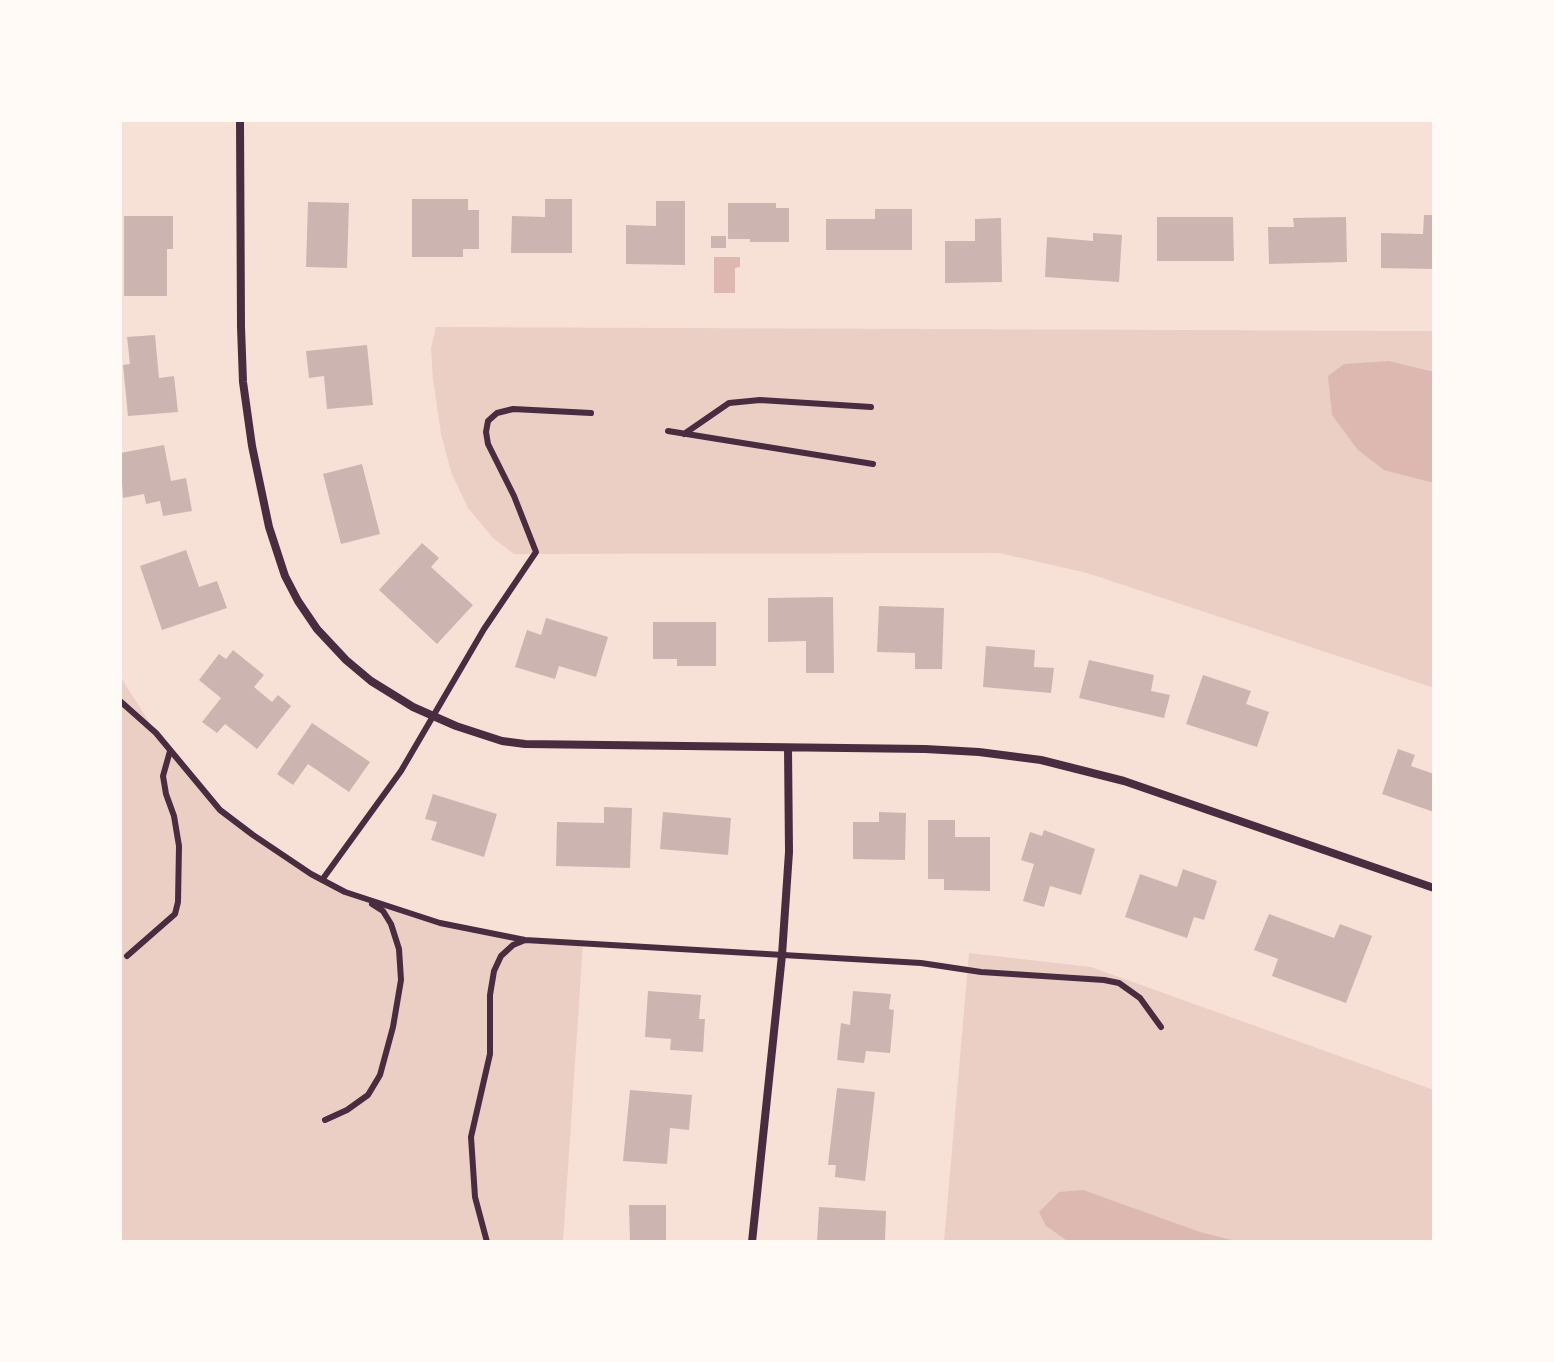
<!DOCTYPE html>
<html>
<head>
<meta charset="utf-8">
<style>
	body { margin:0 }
	#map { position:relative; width:1554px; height:1362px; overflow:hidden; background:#f7e1d7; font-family:Signika,sans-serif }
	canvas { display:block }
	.frame { position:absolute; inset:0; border:122px solid #fffaf5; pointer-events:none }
</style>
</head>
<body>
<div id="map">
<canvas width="1554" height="1362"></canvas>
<div class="frame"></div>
</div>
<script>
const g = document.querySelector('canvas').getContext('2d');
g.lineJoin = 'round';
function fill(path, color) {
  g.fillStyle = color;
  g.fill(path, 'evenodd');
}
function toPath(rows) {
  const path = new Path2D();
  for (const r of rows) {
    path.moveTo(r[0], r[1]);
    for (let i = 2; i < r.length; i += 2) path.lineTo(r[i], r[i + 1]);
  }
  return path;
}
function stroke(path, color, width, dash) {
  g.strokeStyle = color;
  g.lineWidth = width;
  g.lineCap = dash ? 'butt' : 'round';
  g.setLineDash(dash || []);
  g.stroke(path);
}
fill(toPath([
	[436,327,1434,331,1434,688,1087,573,999,553,514,554,493,538,468,508,451,472,441,434,433,379,431,348],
	[120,676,156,733,220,810,322,880,440,923,525,940,583,944,563,1242,120,1242],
	[969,953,1091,967,1434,1090,1434,1242,944,1242]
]), '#ebcfc5');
fill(toPath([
	[714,257,740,257,740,267,735,268,735,293,714,293],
	[1389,361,1434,372,1434,483,1384,470,1358,450,1332,415,1328,376,1344,364],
	[1083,1190,1200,1232,1240,1242,1069,1242,1046,1226,1039,1212,1059,1192]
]), '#dcb8b0');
fill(toPath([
	[412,199,468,199,468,210,479,210,479,249,463,249,463,257,412,257],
	[545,199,572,199,572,253,511,253,512,216,545,217],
	[656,201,685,201,685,265,626,264,626,225,656,226],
	[308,202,349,203,347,268,306,267],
	[728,203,776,203,776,208,789,208,789,242,750,242,750,239,728,239],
	[875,209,912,209,912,250,826,250,826,219,875,219],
	[1424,215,1434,215,1434,269,1381,268,1381,233,1423,234],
	[124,216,173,216,173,249,167,249,167,296,124,296],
	[1157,217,1233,217,1234,261,1157,261],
	[1346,217,1347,262,1269,264,1268,227,1294,227,1293,218],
	[1001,218,1002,282,945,283,945,241,975,241,975,219],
	[1093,233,1122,235,1119,282,1045,277,1047,237,1093,241],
	[711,236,726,236,726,248,711,248],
	[155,335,159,378,174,376,178,412,128,416,123,365,130,364,127,337],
	[367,345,373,405,327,409,324,376,309,378,306,351],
	[164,445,171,481,186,478,192,511,163,516,160,501,146,504,144,494,123,498,120,453],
	[362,464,380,534,341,544,323,474],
	[422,543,439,558,431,567,473,605,437,644,379,590],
	[186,550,199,587,217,581,227,608,162,630,140,566],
	[833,597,834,673,806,673,806,641,768,642,768,598],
	[879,606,944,608,942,669,915,669,915,653,877,652],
	[546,618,608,637,596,677,559,666,555,679,515,667,527,630,541,635],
	[653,622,716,622,716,666,677,666,677,659,653,659],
	[986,646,1035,650,1034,667,1054,668,1051,693,983,687],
	[233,650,264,675,254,687,272,702,278,695,291,706,257,749,225,724,217,733,202,722,221,698,199,680,219,654,226,659],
	[1089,660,1154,675,1151,691,1170,695,1164,718,1079,698],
	[1203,675,1251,691,1246,704,1269,712,1257,747,1186,724],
	[312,723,370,762,349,792,308,764,293,785,277,774],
	[1398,749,1415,755,1411,766,1434,774,1434,812,1382,794],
	[433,794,497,814,484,857,431,840,437,822,425,819],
	[604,807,632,808,630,868,556,866,557,822,604,823],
	[663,812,731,818,728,855,660,849],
	[879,812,906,813,905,860,853,859,853,822,879,822],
	[928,820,955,820,955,837,990,837,990,891,944,890,944,879,928,879],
	[1044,830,1095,849,1081,895,1050,886,1044,907,1023,901,1034,864,1021,860,1030,832,1042,836],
	[1183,869,1217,881,1204,920,1194,917,1187,938,1125,917,1140,874,1177,887],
	[1269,914,1334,938,1340,924,1372,936,1346,1003,1272,976,1278,959,1254,950],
	[648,991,701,995,699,1019,705,1019,703,1052,670,1050,671,1039,645,1037],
	[853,991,891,994,889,1009,894,1010,890,1053,866,1051,864,1063,837,1060,841,1023,850,1025],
	[837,1088,875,1092,865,1181,835,1177,836,1165,828,1165],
	[630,1090,692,1095,689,1130,670,1128,667,1164,623,1161],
	[629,1205,666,1205,666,1242,630,1242],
	[819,1207,886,1211,885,1242,817,1242]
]), '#ccb4b1');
stroke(toPath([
	[668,431,873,464],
	[684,434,729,403,760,400,871,407],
	[120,701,156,733,220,810,253,835,311,874,345,892,440,923,525,940,921,963,981,972,1104,980,1119,983,1140,998,1161,1027],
	[322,880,401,771,484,629,536,552,514,496,488,444,486,432,488,421,497,413,513,409,591,413],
	[127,956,175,914,178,902,179,846,174,816,166,794,163,776,170,751],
	[325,1120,347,1110,368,1095,380,1075,393,1027,401,980,399,949,391,924,383,911,372,904],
	[487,1242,475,1197,471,1137,490,1054,490,995,494,971,501,956,513,945,525,940]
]), '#4a2c40', 6);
stroke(toPath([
	[240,120,241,327,243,382,252,446,269,527,285,576,298,601,317,629,346,660,371,681,413,707,456,726,502,741,525,744,925,749,979,752,1041,760,1124,781,1434,888],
	[752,1242,782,955,789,852,788,748]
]), '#4a2c40', 8);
</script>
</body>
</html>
